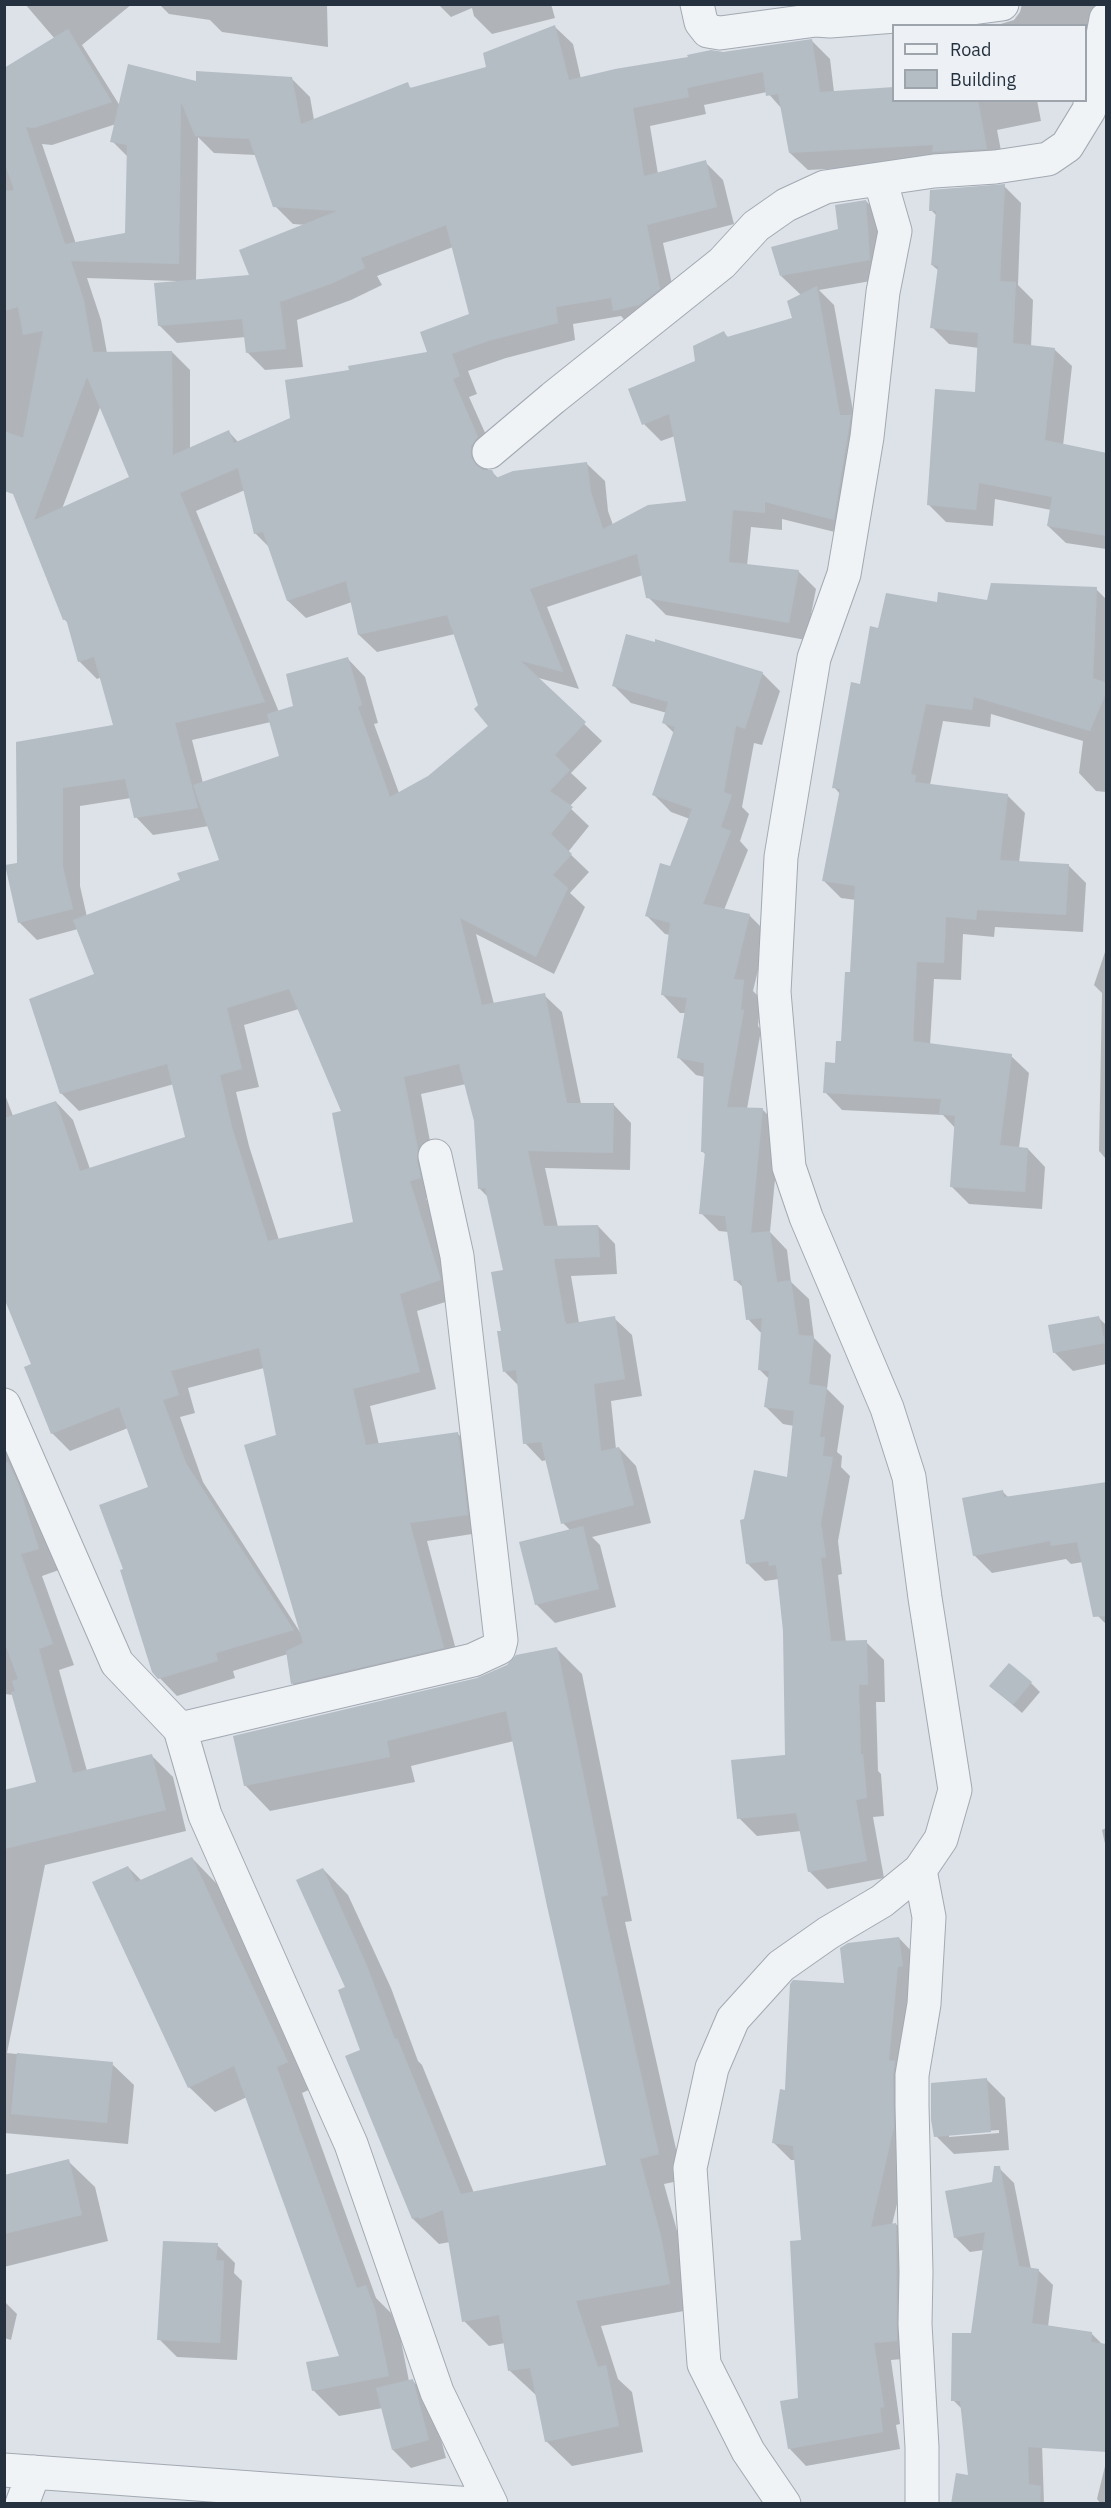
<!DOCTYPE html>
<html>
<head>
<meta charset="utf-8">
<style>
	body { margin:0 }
	#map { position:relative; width:1111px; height:2508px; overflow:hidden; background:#dde2e8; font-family:"IBM Plex Sans",sans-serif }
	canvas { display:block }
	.frame { position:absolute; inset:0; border:6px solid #26313f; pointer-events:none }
	.legend { position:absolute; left:892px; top:24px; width:195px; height:78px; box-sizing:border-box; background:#edf1f5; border:2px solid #9da4ac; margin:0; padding:8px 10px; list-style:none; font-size:18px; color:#26313f }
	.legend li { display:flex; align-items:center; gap:12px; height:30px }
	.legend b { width:30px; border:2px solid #9da4ac }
</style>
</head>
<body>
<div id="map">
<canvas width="1111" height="2508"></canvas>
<div class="frame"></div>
<ul class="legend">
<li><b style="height:8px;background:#f0f3f6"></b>Road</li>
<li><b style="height:16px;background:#b4bcc4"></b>Building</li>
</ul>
</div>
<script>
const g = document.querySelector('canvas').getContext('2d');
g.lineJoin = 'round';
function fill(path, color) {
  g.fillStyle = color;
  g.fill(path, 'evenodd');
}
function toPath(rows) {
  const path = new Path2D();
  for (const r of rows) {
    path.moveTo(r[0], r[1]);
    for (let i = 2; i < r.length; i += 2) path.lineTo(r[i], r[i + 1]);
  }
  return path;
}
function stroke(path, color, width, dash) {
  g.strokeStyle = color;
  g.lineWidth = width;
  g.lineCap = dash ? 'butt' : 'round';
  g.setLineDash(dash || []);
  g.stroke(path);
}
fill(toPath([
	[25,4,132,4,82,45,120,106,197,83,292,79,310,97,314,120,407,84,412,89,488,68,555,27,573,44,581,79,723,53,812,41,830,59,834,92,894,100,1037,100,1041,121,997,130,1004,166,945,163,808,170,790,153,782,109,767,92,704,105,706,114,650,126,658,174,705,162,723,180,734,224,663,243,677,307,632,328,621,316,573,324,575,340,506,358,468,371,477,394,469,397,495,455,488,464,488,472,492,472,498,478,587,464,605,481,608,511,613,525,688,503,675,436,661,441,644,424,724,333,729,338,794,319,801,295,781,276,839,230,866,201,884,220,888,278,819,290,834,305,855,422,851,536,782,519,782,530,751,527,747,566,798,571,816,589,806,640,666,615,648,597,643,575,547,607,579,689,535,677,602,741,571,773,587,788,569,807,589,826,568,852,589,872,570,893,585,907,554,974,476,934,494,1004,544,995,562,1012,581,1104,614,1105,631,1123,630,1170,545,1168,558,1227,598,1226,615,1244,617,1274,571,1276,579,1323,614,1318,632,1335,642,1396,611,1401,616,1449,619,1448,636,1466,651,1523,592,1537,600,1545,616,1607,555,1623,536,1604,570,1530,563,1523,547,1460,542,1461,525,1443,519,1386,504,1371,504,1271,489,1198,479,1188,475,1121,466,1084,421,1094,435,1167,438,1196,426,1198,458,1298,417,1311,436,1389,370,1406,379,1445,458,1434,475,1451,485,1532,427,1541,460,1665,310,1701,292,1683,288,1654,233,1671,235,1678,177,1696,153,1671,125,1570,150,1487,128,1428,70,1451,52,1433,33,1365,4,1283,4,1092,13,1116,56,1102,73,1120,90,1169,187,1138,174,1084,79,1111,61,1093,96,975,78,929,37,940,19,922,18,744,115,726,102,677,97,679,79,661,68,623,64,619,6,472,4,475,4,69,55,39],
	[116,124,112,141,129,158,126,234,76,244,42,144,52,145],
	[198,137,214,153,256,155,275,206,293,224,306,225,251,277,196,281],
	[453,247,471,315,429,353,350,372,292,419,239,443,229,432,190,449,190,370,172,352,107,353,101,320,87,278,176,281,159,325,177,343,246,337,248,353,265,370,303,367,297,320,351,300,382,285,377,276],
	[101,405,131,478,62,509],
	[245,490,255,533,271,549,288,601,306,618,352,602,359,635,377,652,455,634,480,706,490,727,429,777,399,793,374,724,378,723,365,677,348,659,295,707,279,712,196,511],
	[271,722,281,757,203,783,192,740],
	[131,798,136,817,153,835,209,826,221,861,181,880,87,917,80,886,80,806],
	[299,1009,343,1112,355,1223,279,1240,249,1146,236,1092,259,1087,244,1025],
	[264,1368,278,1436,300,1632,203,1482,180,1417,195,1413,188,1388],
	[159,4,327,4,328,47,222,32,210,20,169,14],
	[438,4,551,4,555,18,492,34,474,16,472,8,451,17],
	[1022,4,1098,4,1104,37,1086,76,1086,26,994,26,1014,20,1020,12],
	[1004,186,1021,203,1018,285,1033,300,1031,347,1054,349,1072,366,1063,446,1106,454,1106,549,1066,543,1048,526,1051,510,995,499,993,526,946,522,929,505,976,393,979,348,949,344,932,327,939,271,932,265,937,216,931,210],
	[1096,589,1106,599,1106,792,1096,791,1079,773,1083,741,991,714,990,727,943,721,930,785,1007,795,1025,813,1019,863,1068,865,1086,883,1083,932,995,927,994,937,963,934,961,980,934,979,930,1045,1011,1056,1029,1073,1019,1148,1028,1149,1045,1167,1042,1209,969,1204,951,1186,956,1129,943,1115,842,1110,825,1092,842,1043,852,974,856,900,841,898,823,880,840,794,834,787,879,629,938,603,988,602],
	[762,673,780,691,762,745,754,743,742,807,749,814,740,841,748,850,724,910,749,915,767,933,753,991,761,999,758,1026,761,1030,747,1109,762,1109,780,1127,770,1232,787,1250,791,1282,809,1299,814,1338,831,1355,827,1389,844,1406,837,1452,842,1456,841,1467,850,1476,838,1541,842,1574,838,1575,846,1642,866,1642,884,1660,885,1702,876,1702,878,1771,881,1774,884,1816,873,1817,884,1878,827,1889,809,1871,801,1831,757,1836,739,1818,787,1756,785,1631,779,1579,765,1581,747,1563,746,1521,788,1478,794,1426,783,1424,765,1406,769,1379,759,1369,762,1334,748,1319,744,1288,735,1280,729,1232,719,1231,701,1213,706,1155,702,1151,705,1077,696,1075,678,1057,686,1013,680,1013,663,995,670,935,665,934,647,916,671,868,690,819,671,812,653,794,674,733,664,723,667,713,631,703,613,685],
	[1106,949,1106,1159,1099,1151,1102,993,1094,985],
	[1099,1318,1106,1325,1106,1364,1073,1371,1054,1352],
	[4,1444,59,1570,42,1576,74,1665,59,1670,87,1771,152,1756,173,1777,186,1831,45,1865,7,2053,112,2064,134,2085,128,2144,4,2133,4,1791,38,1783,14,1695,4,1694],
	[1106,1483,1106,1624,1093,1611,1083,1562,1071,1564,1066,1559,992,1573,974,1555,1003,1492,1009,1498],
	[556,1648,582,1674,632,1921,625,1922,683,2180,664,2184,686,2263,695,2309,601,2326,618,2379,632,2392,643,2452,572,2466,546,2441,537,2396,510,2371,505,2343,489,2346,464,2321,450,2242,439,2244,413,2219,362,2051,323,1869,348,1895,391,1988,418,2061,422,2065,474,2193,608,2166,514,1741,411,1766,415,1782,270,1811,245,1785,478,1680],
	[1031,1683,1040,1692,1022,1713,991,1686],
	[1106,1828,1106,1848,1102,1830],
	[192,1858,217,1884,313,2088,302,2093,376,2298,391,2313,400,2336,409,2381,412,2380,430,2399,446,2458,411,2468,393,2450,383,2408,339,2416,313,2390,341,2357,247,2097,215,2112,189,2087,128,1867,142,1881],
	[899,1938,916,1956,911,2145,892,2225,896,2224,913,2242,914,2358,891,2360,900,2424,896,2425,900,2449,806,2466,789,2448,800,2399,803,2242,796,2160,791,2160,773,2142,786,2092,846,1985],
	[987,2080,1005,2098,1009,2150,954,2154,936,2136],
	[999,2130,999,2133,949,2137,949,2134],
	[68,2161,95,2187,108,2241,4,2267,4,2176],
	[999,2168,1014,2183,1031,2269,1038,2270,1053,2285,1048,2327,1091,2333,1106,2348,1042,2444,1044,2504,953,2504,970,2477,963,2410,953,2400,973,2335,984,2250,970,2252,955,2237,993,2184],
	[217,2245,235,2263,234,2273,242,2281,237,2360,177,2357,159,2339],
	[4,2301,17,2314,11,2340,4,2338],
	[1106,2462,1106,2504,1101,2504,1097,2499]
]), '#0003');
fill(toPath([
	[555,25,569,80,615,69,688,57,687,55,711,50,723,52,812,39,820,92,894,87,894,100,978,100,987,149,932,152,933,145,789,153,778,94,766,96,763,72,687,88,689,97,633,108,644,176,706,160,717,207,647,225,660,289,639,305,613,311,611,298,556,307,558,323,488,341,452,354,460,376,453,379,478,437,471,446,471,456,475,464,483,470,492,470,496,478,513,471,587,462,591,492,603,529,648,505,686,501,669,414,642,425,628,389,695,361,693,346,724,331,727,337,792,318,787,301,817,286,840,415,851,415,834,520,765,502,765,513,733,510,729,562,799,570,789,623,646,598,637,554,530,589,563,672,521,661,586,722,555,755,570,770,550,791,573,807,551,834,572,854,553,875,568,888,536,957,460,918,482,1005,545,993,567,1103,614,1103,613,1153,528,1151,544,1226,598,1225,600,1257,554,1259,565,1321,567,1324,615,1316,625,1379,594,1384,601,1451,619,1447,634,1505,561,1524,541,1442,523,1444,516,1370,503,1372,497,1331,501,1331,491,1272,503,1270,485,1188,478,1189,474,1121,459,1064,404,1077,418,1149,417,1160,421,1178,410,1181,441,1280,400,1294,420,1372,353,1389,366,1445,458,1432,468,1515,410,1523,444,1648,291,1684,286,1651,303,1643,244,1445,276,1435,259,1348,171,1371,179,1395,163,1400,186,1463,294,1630,216,1653,218,1661,158,1679,152,1672,120,1570,123,1569,99,1505,148,1487,119,1407,51,1434,24,1367,31,1364,4,1298,4,1118,56,1101,80,1171,185,1137,167,1064,60,1094,29,999,94,974,73,920,180,880,177,873,219,860,193,785,279,756,267,714,293,706,286,674,348,657,362,705,358,707,390,797,428,776,488,726,474,709,478,705,447,615,358,635,346,581,287,601,263,532,254,534,238,468,180,493,265,702,175,723,198,808,134,818,125,779,63,788,63,867,73,909,18,923,5,865,17,863,16,742,113,725,94,657,78,662,66,619,63,620,13,494,4,491,4,431,23,438,43,331,23,335,18,307,4,311,4,191,14,190,4,161,4,68,68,29,112,102,34,128,26,127,65,244,125,233,127,145,110,142,128,64,196,81,196,71,292,77,301,124,408,82,410,88,486,67,483,53],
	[181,102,195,136,249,139,273,207,337,211,239,250,249,275,154,283,158,326,242,319,246,353,286,349,280,302,333,283,365,268,361,258,446,225,469,314,420,332,427,352,348,366,349,370,285,380,290,418,234,443,229,430,173,455,172,351,93,352,84,301,71,261,179,264],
	[87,377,129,477,34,520],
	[289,989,341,1111,332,1113,353,1222,268,1241,232,1127,220,1075,242,1069,227,1008],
	[1005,184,1000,281,1016,282,1013,343,1055,348,1045,440,1107,453,1107,536,1047,526,1052,497,979,483,976,510,927,505,935,389,975,392,978,333,930,328,938,266,931,265,936,211,929,211,930,190],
	[866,200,870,260,780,276,771,247,838,229,835,205],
	[991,583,1097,587,1093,678,1107,683,1107,691,1090,731,974,697,972,710,926,704,911,774,916,775,915,782,1008,794,1000,860,1069,864,1066,915,977,910,976,920,946,917,944,963,917,962,913,1041,1012,1054,1000,1145,1028,1148,1025,1192,950,1187,955,1116,939,1114,941,1099,823,1093,825,1062,835,1063,836,1041,841,1041,845,972,850,972,855,886,822,881,840,789,832,788,851,682,860,684,870,626,878,628,886,593,937,602,938,592,987,600],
	[626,634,655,642,655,639,763,672,745,729,736,726,724,792,732,795,721,827,731,831,703,904,750,914,734,979,744,980,741,1010,744,1010,727,1107,763,1108,751,1233,770,1231,777,1282,791,1280,799,1335,814,1336,809,1384,827,1387,820,1437,825,1437,823,1456,833,1457,821,1523,826,1557,821,1558,831,1641,867,1640,868,1685,859,1685,861,1754,863,1754,867,1798,856,1800,867,1861,808,1872,796,1813,737,1819,731,1760,785,1755,783,1631,776,1565,769,1566,768,1561,746,1564,740,1520,744,1519,754,1470,787,1477,794,1411,764,1407,769,1371,758,1370,762,1318,746,1320,741,1280,734,1281,725,1216,699,1214,705,1152,701,1152,704,1063,677,1058,687,998,661,995,670,923,645,916,660,863,670,866,692,809,652,795,675,727,662,723,668,702,612,686],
	[1099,1316,1105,1343,1053,1353,1048,1325],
	[8,1462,18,1483,39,1549,21,1554,53,1644,39,1649,73,1773,152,1754,166,1810,4,1849,4,1790,36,1782,11,1692,15,1691,12,1681,18,1679,4,1641,4,1463],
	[1107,1482,1107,1616,1093,1617,1077,1542,1051,1546,1050,1541,973,1556,962,1498,1003,1490,1004,1497],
	[583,1526,599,1589,535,1605,519,1542],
	[557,1647,608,1895,601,1897,659,2154,640,2159,661,2236,670,2284,576,2301,598,2367,606,2365,619,2426,545,2442,530,2368,508,2371,499,2315,462,2322,443,2210,420,2219,419,2217,412,2219,345,2056,360,2050,338,1990,345,1987,296,1880,323,1868,365,1961,395,2039,397,2038,461,2194,606,2165,547,1906,506,1711,387,1741,390,1757,244,1786,233,1736,477,1678,507,1665,516,1655],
	[1009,1663,1032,1682,1013,1705,989,1686],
	[192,1857,288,2062,277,2067,357,2288,366,2285,375,2309,389,2376,312,2391,306,2362,339,2356,234,2066,188,2088,92,1882,128,1866,136,1882],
	[899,1937,903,1966,898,1967,889,2060,895,2061,893,2075,894,2127,871,2227,896,2223,897,2341,874,2343,884,2407,880,2408,883,2432,788,2449,780,2401,798,2398,790,2241,801,2240,793,2146,772,2143,780,2089,785,2090,790,1984,793,1980,844,1983,840,1948,848,1943],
	[17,2053,113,2062,107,2123,11,2114],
	[987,2078,991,2132,934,2137,931,2120,931,2083],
	[69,2159,82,2215,4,2234,4,2175],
	[994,2166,1000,2166,1019,2266,1039,2269,1032,2323,1092,2332,1091,2342,1107,2344,1107,2452,1028,2447,1029,2484,1041,2486,1040,2504,951,2504,956,2473,968,2475,960,2401,951,2401,952,2333,971,2333,985,2232,954,2238,945,2191,992,2182],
	[163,2241,218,2243,216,2260,224,2261,220,2343,157,2340],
	[413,2379,429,2440,392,2450,376,2388]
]), '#b4bcc4');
const minor = toPath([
	[697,4,701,22,708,31,720,33,816,20,830,21,935,13,1002,4],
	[489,452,553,398,722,263,756,226,786,205,825,187,934,171,995,167,1048,159,1067,146,1089,110,1106,19],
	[4,1405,117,1663,180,1729,205,1815,351,2144,437,2392,491,2504],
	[180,1729,473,1660,499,1648,501,1640,457,1256,435,1156],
	[920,1870,929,1917,924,2004,912,2075,912,2106,916,2272,915,2324,922,2447,922,2504],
	[4,2470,472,2504],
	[22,2504,34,2472],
	[784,2504,748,2451,704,2364,690,2168,712,2068,733,2019,781,1966,828,1933,882,1901,920,1870,941,1839,955,1790,925,1598,909,1477,887,1408,806,1217,789,1167,774,992,781,857,814,658,844,574,867,437,883,292,895,231,880,179]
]);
stroke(minor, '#a2a9b2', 35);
stroke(minor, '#f0f3f6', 33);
</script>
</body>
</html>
